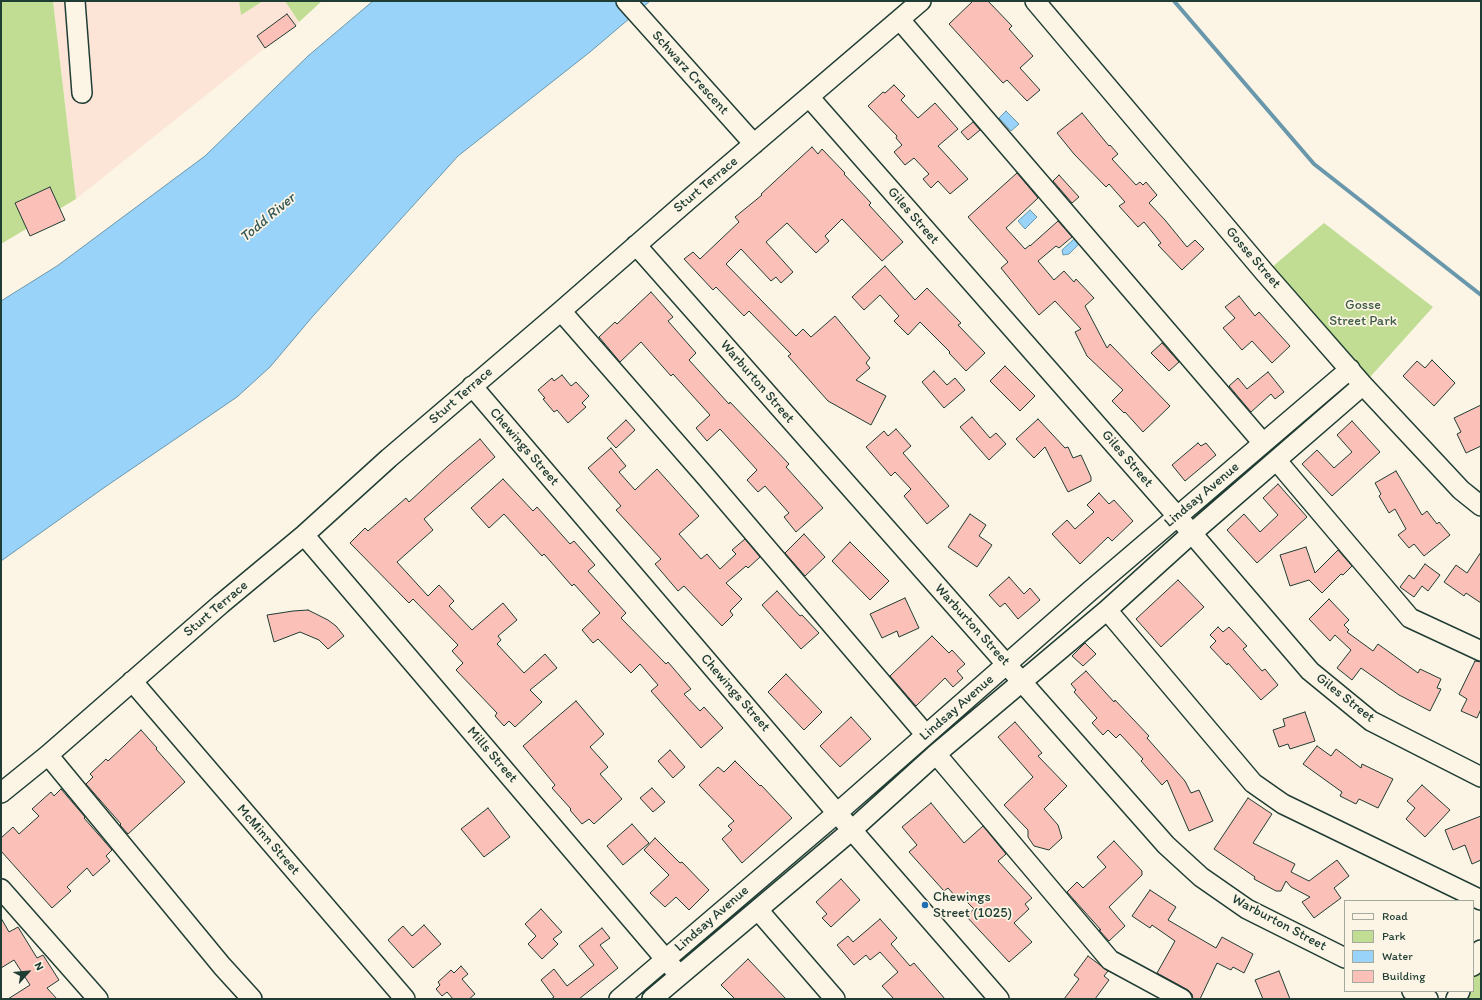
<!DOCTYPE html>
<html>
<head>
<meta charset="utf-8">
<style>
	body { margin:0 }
	#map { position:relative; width:1482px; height:1000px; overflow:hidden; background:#fcf5e5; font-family:Itim,sans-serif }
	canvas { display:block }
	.frame { position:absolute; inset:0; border:2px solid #1f3d34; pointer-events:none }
	.legend { position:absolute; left:1344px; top:900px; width:130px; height:92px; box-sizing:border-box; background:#fcf5e5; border:1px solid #a4ab9e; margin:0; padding:5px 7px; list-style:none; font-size:12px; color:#1f3d34 }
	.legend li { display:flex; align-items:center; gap:8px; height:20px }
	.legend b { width:20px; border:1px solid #a4ab9e }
	.north { position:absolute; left:8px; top:952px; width:40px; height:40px; -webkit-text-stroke:3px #fcf5e5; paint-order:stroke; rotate:63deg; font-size:11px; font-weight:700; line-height:16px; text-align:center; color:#1f3d34 }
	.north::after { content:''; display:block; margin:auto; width:14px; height:18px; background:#1f3d34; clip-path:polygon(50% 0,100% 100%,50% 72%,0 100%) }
</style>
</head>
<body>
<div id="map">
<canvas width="1482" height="1000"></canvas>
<div class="frame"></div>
<ul class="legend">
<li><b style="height:5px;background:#fcf5e5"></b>Road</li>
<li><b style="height:11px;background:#c1dd94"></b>Park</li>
<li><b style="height:11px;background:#9ad3fa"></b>Water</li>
<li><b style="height:11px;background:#fbc0b7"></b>Building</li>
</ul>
<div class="north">N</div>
</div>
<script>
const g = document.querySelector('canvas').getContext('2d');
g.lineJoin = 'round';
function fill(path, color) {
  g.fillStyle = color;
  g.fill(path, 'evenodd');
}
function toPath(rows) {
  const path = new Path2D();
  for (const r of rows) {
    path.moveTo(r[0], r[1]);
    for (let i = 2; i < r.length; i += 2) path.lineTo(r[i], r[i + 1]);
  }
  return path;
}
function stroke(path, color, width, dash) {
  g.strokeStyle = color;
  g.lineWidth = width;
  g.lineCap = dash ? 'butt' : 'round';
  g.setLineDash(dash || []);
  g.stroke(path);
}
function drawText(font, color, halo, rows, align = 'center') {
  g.font = font + ' Itim,sans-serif';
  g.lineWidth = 3.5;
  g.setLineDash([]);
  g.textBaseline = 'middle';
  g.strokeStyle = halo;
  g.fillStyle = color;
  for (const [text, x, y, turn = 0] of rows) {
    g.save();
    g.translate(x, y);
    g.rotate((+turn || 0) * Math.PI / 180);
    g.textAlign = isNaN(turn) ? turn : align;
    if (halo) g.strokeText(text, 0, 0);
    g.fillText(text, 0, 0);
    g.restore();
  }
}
fill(toPath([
	[53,1,239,1,241,14,263,1,285,1,299,22,296,26,265,48,76,199]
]), '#fce5d7');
fill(toPath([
	[1,1,53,1,76,199,1,244],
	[239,1,263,1,241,15],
	[285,1,322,1,299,22],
	[1324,223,1433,307,1363,385,1265,273],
	[1481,950,1481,999,1456,999,1460,991,1473,991,1473,966]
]), '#c1dd94');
const water = toPath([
	[373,1,650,1,590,52,458,156,313,316,270,367,237,397,105,487,1,561,1,301,57,266,205,156,308,56,373,1],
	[1006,111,1019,124,1011,131,999,118,1006,111],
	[1030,210,1037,217,1025,229,1018,221,1030,210],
	[1078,238,1081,242,1069,254,1063,255,1062,250,1074,239,1078,238]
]);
fill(water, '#9ad3fa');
stroke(water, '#6997ab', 1);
stroke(toPath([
	[1174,1,1314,164,1481,295]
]), '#6997ab', 4);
const building = toPath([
	[973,1,988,1,1012,26,1009,29,1033,56,1020,68,1040,90,1027,101,1007,80,1003,83,949,24,973,1],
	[287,14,296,26,265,48,257,36,287,14],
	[894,85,905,96,901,100,918,118,935,103,958,129,938,146,968,179,950,194,938,181,931,188,923,179,929,174,914,158,905,165,894,152,902,145,896,138,897,136,868,106,883,92,885,93,894,85],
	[1082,113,1109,146,1110,145,1118,154,1112,159,1136,185,1140,182,1143,185,1146,182,1157,195,1149,203,1165,220,1187,247,1195,240,1204,249,1182,270,1158,245,1161,243,1144,222,1138,227,1119,206,1125,202,1109,184,1106,187,1074,154,1057,133,1082,113],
	[973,122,980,130,968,140,961,132,973,122],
	[812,147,818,154,822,149,845,173,844,174,871,203,869,205,903,242,882,261,842,219,825,236,829,241,816,253,787,223,766,242,793,272,781,283,776,277,771,281,741,249,726,264,796,336,803,329,811,337,835,316,870,358,866,363,870,368,856,380,886,396,871,425,828,401,788,356,791,354,749,311,744,316,716,287,713,290,684,259,693,252,700,259,739,222,735,217,762,195,761,194,812,147],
	[1017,173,1038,198,1006,228,1025,249,1030,245,1030,246,1058,221,1072,237,1059,248,1056,246,1038,261,1054,280,1064,271,1074,282,1076,279,1094,298,1085,306,1107,348,1110,344,1170,406,1143,432,1125,412,1124,413,1112,401,1123,390,1087,356,1075,332,1081,329,1055,301,1039,315,1001,268,1008,262,968,217,1017,173],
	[1059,175,1079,197,1072,203,1053,181,1059,175],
	[50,187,65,220,30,236,15,203,50,187],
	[885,266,915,300,927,288,961,323,958,325,985,353,966,371,949,353,950,352,920,322,908,335,894,321,899,316,880,295,864,310,852,297,885,266],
	[651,292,673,317,668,321,696,353,689,360,729,404,730,402,789,464,786,467,823,508,796,532,784,517,789,513,765,486,758,492,747,480,757,470,720,429,707,441,696,428,710,415,673,374,671,376,641,342,620,362,599,337,615,322,617,324,651,292],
	[1239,296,1255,316,1259,312,1290,346,1272,363,1252,341,1242,350,1223,328,1235,318,1225,307,1239,296],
	[1162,343,1179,362,1169,371,1151,353,1162,343],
	[1432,360,1455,383,1434,406,1403,376,1417,361,1425,368,1432,360],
	[1005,366,1035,396,1020,411,990,381,1005,366],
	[934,371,947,385,955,378,965,390,944,408,922,382,934,371],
	[1268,372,1284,392,1275,399,1271,394,1251,412,1229,386,1238,378,1247,389,1268,372],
	[562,375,571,386,576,382,589,396,582,403,586,407,568,423,557,410,554,412,543,399,545,398,538,390,552,378,554,381,562,375],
	[1481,405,1481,446,1466,453,1457,434,1461,432,1454,418,1481,405],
	[972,417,990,438,996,433,1006,444,989,460,960,427,972,417],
	[1038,419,1065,448,1068,447,1073,458,1081,455,1091,477,1091,481,1068,492,1045,447,1034,458,1016,439,1038,419],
	[626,420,635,430,616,448,607,438,626,420],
	[1352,421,1380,452,1332,496,1302,464,1317,450,1334,468,1352,452,1337,435,1352,421],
	[896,429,911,446,903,453,949,506,927,524,904,496,911,489,895,472,891,476,866,447,884,431,888,436,896,429],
	[480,439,495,457,424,519,433,530,397,562,428,596,439,585,454,601,449,606,472,630,503,603,517,620,498,636,501,640,497,644,524,673,545,654,557,668,530,690,542,702,515,727,509,721,504,726,495,716,497,713,456,670,463,663,452,651,458,645,413,599,409,603,350,543,365,528,368,531,406,498,409,502,448,466,480,439],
	[1198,443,1201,446,1206,443,1216,455,1185,481,1172,465,1198,443],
	[611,448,626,466,619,472,635,490,657,469,699,516,679,534,701,559,707,554,720,569,736,554,732,550,745,539,760,557,748,568,746,566,726,583,742,599,730,611,733,615,722,626,684,586,678,591,655,564,661,559,616,510,621,506,588,468,611,448],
	[1396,471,1422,515,1427,511,1437,524,1439,522,1450,535,1424,556,1414,544,1409,548,1398,535,1406,529,1395,509,1389,513,1379,496,1381,494,1375,483,1396,471],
	[503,479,533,511,537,507,570,544,574,541,595,565,588,571,626,613,621,618,666,664,668,662,691,689,684,694,700,711,704,707,723,728,701,748,651,691,658,685,640,664,631,673,598,639,593,643,582,630,600,613,574,584,572,586,544,554,542,556,504,514,489,528,471,508,503,479],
	[1278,484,1307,517,1257,563,1227,530,1244,514,1260,532,1278,515,1263,498,1278,484],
	[1099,493,1109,504,1114,500,1133,521,1112,541,1108,537,1080,564,1052,534,1067,520,1075,529,1094,512,1087,505,1099,493],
	[970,514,986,525,979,536,992,545,977,567,948,547,970,514],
	[804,534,825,557,805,576,785,553,804,534],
	[850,542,889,581,870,600,832,561,850,542],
	[1306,547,1315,573,1338,550,1352,566,1343,575,1341,574,1322,593,1309,580,1290,586,1280,555,1306,547],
	[1481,552,1481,603,1466,593,1464,596,1444,582,1456,565,1467,573,1481,552],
	[1425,564,1440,575,1428,591,1422,586,1414,597,1400,587,1409,575,1414,579,1425,564],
	[1009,577,1024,594,1030,588,1040,600,1018,619,1005,603,1000,607,989,595,1009,577],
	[1178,580,1204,607,1161,647,1136,619,1178,580],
	[777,591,800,616,802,615,819,633,801,649,762,605,777,591],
	[905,598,919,628,899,637,897,631,882,638,870,614,905,598],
	[1329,599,1349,620,1344,625,1349,630,1347,632,1373,651,1378,644,1418,673,1420,669,1441,679,1437,688,1441,689,1430,711,1399,695,1361,668,1352,680,1337,668,1351,650,1335,635,1330,641,1309,619,1329,599],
	[308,610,328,620,336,626,344,636,328,649,319,640,300,632,274,642,267,615,293,611,308,610],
	[1218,627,1223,632,1229,627,1247,646,1243,649,1262,671,1265,669,1278,685,1261,700,1228,663,1227,665,1210,647,1216,641,1210,635,1218,627],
	[932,636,949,653,952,650,965,664,957,671,963,678,953,687,945,678,916,706,890,676,932,636],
	[1085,643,1096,654,1083,666,1072,656,1085,643],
	[1475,661,1481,662,1481,709,1477,718,1461,711,1467,699,1459,694,1475,661],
	[1086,671,1114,702,1115,700,1149,736,1147,738,1185,781,1191,793,1199,790,1213,821,1189,831,1167,780,1162,785,1141,761,1143,759,1120,734,1116,738,1108,730,1103,735,1092,723,1097,718,1074,692,1076,690,1071,684,1086,671],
	[786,674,822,712,804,730,768,692,786,674],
	[576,701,604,734,590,747,608,767,600,774,622,799,594,824,589,819,582,824,570,810,571,809,552,788,555,785,523,746,576,701],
	[1305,712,1315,741,1290,749,1288,744,1279,747,1273,730,1285,726,1283,719,1305,712],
	[851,717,871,739,840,767,820,746,851,717],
	[1015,722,1042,753,1038,756,1067,786,1044,809,1058,825,1062,838,1049,850,1034,846,1028,837,1028,830,1004,805,1033,777,998,737,1015,722],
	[141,730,157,748,156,749,185,782,128,834,120,825,121,824,86,784,93,777,90,774,106,759,108,761,141,730],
	[1317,746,1331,756,1336,749,1361,768,1362,764,1393,779,1378,808,1359,799,1356,804,1340,796,1342,792,1303,764,1317,746],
	[670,750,685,767,673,778,658,761,670,750],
	[735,761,760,786,761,785,792,818,742,863,722,839,732,830,728,826,734,821,699,785,718,767,724,772,735,761],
	[1422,785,1450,810,1425,837,1406,819,1415,808,1407,801,1422,785],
	[652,788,665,802,653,812,640,798,652,788],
	[61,789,85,817,84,818,112,850,106,856,110,861,93,876,87,868,67,887,71,891,52,908,1,851,1,838,13,827,19,834,39,816,32,809,51,792,54,796,61,789],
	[1248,798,1272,814,1253,843,1295,864,1291,872,1309,881,1337,860,1349,876,1334,888,1341,898,1314,918,1302,902,1310,897,1291,887,1286,881,1281,891,1276,891,1254,879,1255,877,1214,849,1248,798],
	[931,803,964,843,983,826,1006,854,998,861,1032,898,1025,904,1029,909,1014,923,1032,942,1009,962,966,916,974,909,959,894,956,897,948,888,944,891,909,852,917,845,902,827,931,803],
	[488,808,510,837,484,857,461,829,488,808],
	[1481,816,1481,860,1472,864,1465,845,1453,850,1445,830,1481,816],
	[632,824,649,843,623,865,607,846,632,824],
	[655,838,680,863,682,862,709,890,689,910,676,897,665,907,650,893,669,875,644,850,655,838],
	[1114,841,1142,871,1142,875,1109,907,1125,926,1109,941,1099,930,1101,930,1067,892,1077,882,1083,888,1106,867,1097,857,1114,841],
	[841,879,860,900,831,927,822,918,827,914,816,902,841,879],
	[1150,890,1176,907,1168,920,1216,948,1222,937,1253,954,1244,973,1233,967,1231,970,1217,963,1200,999,1193,999,1192,994,1188,990,1157,973,1175,941,1152,925,1150,928,1132,916,1150,890],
	[541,909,562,932,553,939,558,944,542,959,528,944,536,936,525,924,541,909],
	[1,918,9,932,18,927,37,958,43,955,59,980,47,988,57,999,8,999,30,985,14,960,1,968,1,918],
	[880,919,897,938,891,944,910,966,914,963,945,999,894,999,882,986,898,972,880,952,870,960,866,955,854,965,837,945,848,936,853,942,880,919],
	[424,925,441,944,413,968,388,940,403,926,412,936,424,925],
	[602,928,610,938,600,945,618,968,579,999,551,999,554,997,541,980,554,969,567,986,594,965,579,946,602,928],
	[1088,956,1108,971,1104,976,1109,980,1095,999,1064,999,1079,979,1074,975,1088,956],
	[748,959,786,999,735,999,721,985,748,959],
	[461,966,468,974,462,979,475,994,469,999,453,999,447,992,442,996,436,989,440,985,438,982,451,970,454,973,461,966],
	[1279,971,1290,999,1263,999,1255,980,1279,971]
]);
fill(building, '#fbc0b7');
stroke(building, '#1f3d34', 1);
const minor = toPath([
	[75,1,82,93],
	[626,1,754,144],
	[1035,1,1265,273,1363,385,1461,490,1481,506],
	[900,20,1263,443],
	[809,97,1177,516,1310,671,1371,721,1481,777],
	[636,245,1166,845,1201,877,1247,909,1345,958],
	[561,311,706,477,926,735],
	[472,386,837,813,999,999],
	[1277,461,1410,618,1481,651],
	[304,535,673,968],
	[1107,610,1253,783,1283,804,1481,900],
	[132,681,405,999],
	[936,754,1110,960,1182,999],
	[48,755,222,966,252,999],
	[1,793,48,755,221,604,304,535,389,458,561,311,687,201,921,1],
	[1,889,98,999],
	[758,910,835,999],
	[1473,966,1481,950],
	[1412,991,1428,999],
	[619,999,837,813,1090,591,1350,369],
	[652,999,852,830,936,754,1107,610,1191,534,1363,385],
	[1456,999,1460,991]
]);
stroke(minor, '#1f3d34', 22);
stroke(minor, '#fcf5e5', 19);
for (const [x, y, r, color] of [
	[925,905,4,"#1f6fb2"]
]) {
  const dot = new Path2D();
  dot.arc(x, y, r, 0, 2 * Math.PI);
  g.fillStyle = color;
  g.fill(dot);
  stroke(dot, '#fcf5e5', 1.5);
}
drawText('14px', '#1f3d34', '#fcf5e5', [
	["Schwarz Crescent",690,73,48],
	["Sturt Terrace",706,185,-40],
	["Giles Street",913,216,49],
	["Gosse Street",1253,258,49],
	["Warburton Street",757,382,49],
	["Sturt Terrace",461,396,-41],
	["Chewings Street",524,447,49],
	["Giles Street",1127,459,49],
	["Lindsay Avenue",1202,495,-40],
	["Sturt Terrace",216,609,-40],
	["Warburton Street",972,625,48],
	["Chewings Street",735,693,49],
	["Giles Street",1345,698,38],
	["Lindsay Avenue",957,708,-41],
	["Mills Street",492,755,49],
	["McMinn Street",268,840,49],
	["Lindsay Avenue",712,919,-41],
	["Warburton Street",1279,923,28]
]);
drawText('14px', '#3f5d47', '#fcf5e5', [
	["Gosse",1363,305],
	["Street Park",1363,321]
]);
drawText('14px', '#1f3d34', '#fcf5e5', [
	["Chewings",933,897],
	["Street (1025)",933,913]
], 'left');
drawText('italic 15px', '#385b5c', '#fcf5e5', [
	["Todd River",268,218,-40]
]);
</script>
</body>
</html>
